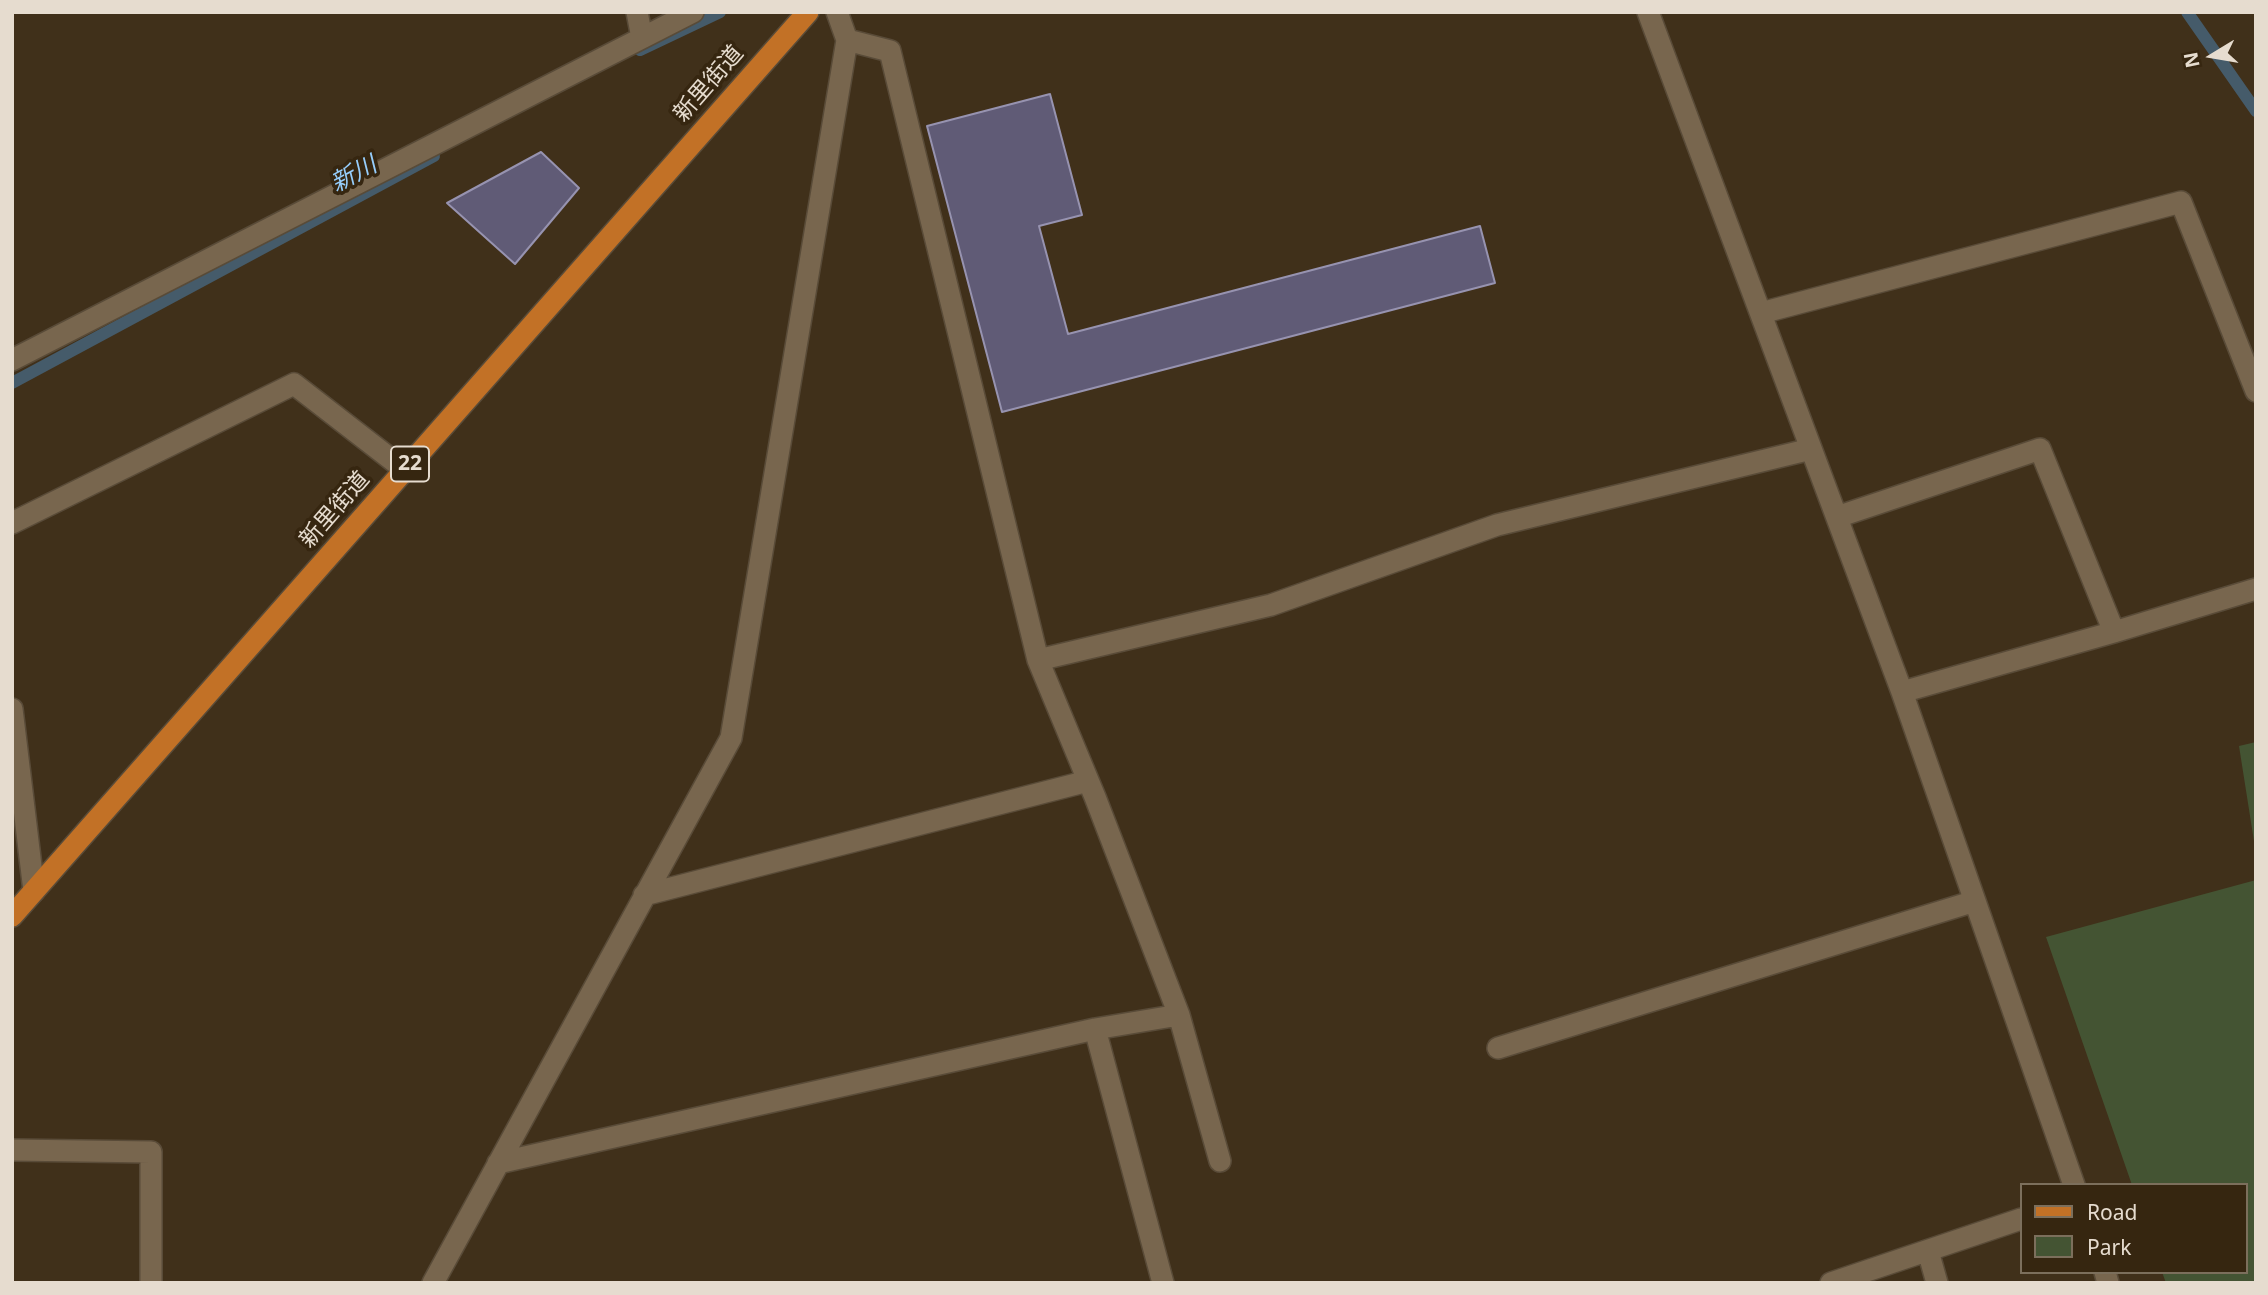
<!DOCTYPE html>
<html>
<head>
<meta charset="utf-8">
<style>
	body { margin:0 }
	#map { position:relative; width:2268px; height:1295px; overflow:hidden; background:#40301a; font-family:"Noto Sans",sans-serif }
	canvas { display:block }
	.frame { position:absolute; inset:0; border:14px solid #e6dccf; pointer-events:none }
	.legend { position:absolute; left:2020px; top:1183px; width:228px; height:91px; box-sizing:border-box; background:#362610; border:2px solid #7c6f5c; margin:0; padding:9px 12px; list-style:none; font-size:21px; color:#e6dccf }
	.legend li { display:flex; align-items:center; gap:14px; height:35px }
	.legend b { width:35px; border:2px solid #7c6f5c }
	.north { position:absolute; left:2177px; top:21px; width:70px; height:70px; -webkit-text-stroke:5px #362610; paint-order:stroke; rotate:259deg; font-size:19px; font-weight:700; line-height:28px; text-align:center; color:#e6dccf }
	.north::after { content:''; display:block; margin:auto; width:24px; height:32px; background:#e6dccf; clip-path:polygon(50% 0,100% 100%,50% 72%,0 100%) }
</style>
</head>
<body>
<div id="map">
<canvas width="2268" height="1295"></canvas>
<div class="frame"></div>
<ul class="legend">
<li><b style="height:9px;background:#c27126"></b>Road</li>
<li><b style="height:19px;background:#445433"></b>Park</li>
</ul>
<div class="north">N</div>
</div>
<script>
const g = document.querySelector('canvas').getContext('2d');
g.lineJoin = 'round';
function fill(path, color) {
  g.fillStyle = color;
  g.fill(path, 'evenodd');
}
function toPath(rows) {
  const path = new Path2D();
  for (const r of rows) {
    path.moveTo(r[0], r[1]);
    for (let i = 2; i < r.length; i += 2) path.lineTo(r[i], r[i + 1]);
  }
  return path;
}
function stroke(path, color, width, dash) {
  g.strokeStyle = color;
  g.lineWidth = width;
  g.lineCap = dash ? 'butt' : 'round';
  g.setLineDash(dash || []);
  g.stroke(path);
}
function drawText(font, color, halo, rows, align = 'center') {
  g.font = font + ' "Noto Sans","Noto Sans JP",sans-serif';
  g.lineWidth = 7;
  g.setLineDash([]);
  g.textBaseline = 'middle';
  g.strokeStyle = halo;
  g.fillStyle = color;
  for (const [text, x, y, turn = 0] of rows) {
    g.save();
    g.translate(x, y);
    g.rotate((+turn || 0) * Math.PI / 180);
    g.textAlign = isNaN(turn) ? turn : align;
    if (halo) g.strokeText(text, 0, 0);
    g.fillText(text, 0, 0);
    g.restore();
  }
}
fill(toPath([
	[2256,742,2256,854,2239,746],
	[2256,880,2256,1283,2166,1283,2162,1272,2245,1272,2245,1185,2132,1185,2046,937]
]), '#445433');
stroke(toPath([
	[2187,12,2256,111],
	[640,50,720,12],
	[12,383,434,156]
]), '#455b6a', 12);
const building = toPath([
	[1050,94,1082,215,1039,226,1068,334,1480,226,1495,283,1002,412,927,126,1050,94],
	[541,152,579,188,515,264,447,203,541,152]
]);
fill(building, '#605b76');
stroke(building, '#9793b0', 2);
const street = toPath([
	[637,12,642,38],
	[1648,12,1902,692,2074,1185],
	[847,40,890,51,1038,660,1095,797,1179,1015,1220,1161],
	[1761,313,2181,202,2256,391],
	[12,360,693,12],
	[1837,517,2040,449,2114,632],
	[12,523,294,384,405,470],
	[1038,660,1271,605,1497,525,1811,449],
	[1902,692,2114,632,2256,589],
	[12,709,34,891],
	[644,895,1088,781],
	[1498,1048,1975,901],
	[12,1150,151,1152,151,1283],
	[498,1163,1095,1029],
	[1928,1251,1937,1283],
	[2105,1272,2108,1283],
	[433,1283,731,738,847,40,837,12],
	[1163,1283,1095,1029,1179,1015],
	[1831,1283,2021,1219]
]);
const primary = toPath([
	[12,916,808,12]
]);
stroke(street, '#594b38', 24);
stroke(primary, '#594b38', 24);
stroke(street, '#78664e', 21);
stroke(primary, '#c27126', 21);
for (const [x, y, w] of [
	[410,464,38]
]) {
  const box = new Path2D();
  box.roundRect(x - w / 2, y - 17.5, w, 35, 5);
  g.fillStyle = '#362610';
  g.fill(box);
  stroke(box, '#e6dccf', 2);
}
drawText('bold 21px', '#e6dccf', null, [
	["22",410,464]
]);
drawText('23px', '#e6dccf', '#362610', [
	["新里街道",709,84,-49],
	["新里街道",335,510,-49]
]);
drawText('italic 24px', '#96cdfb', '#362610', [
	["新川",354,175,-28]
]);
</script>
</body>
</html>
